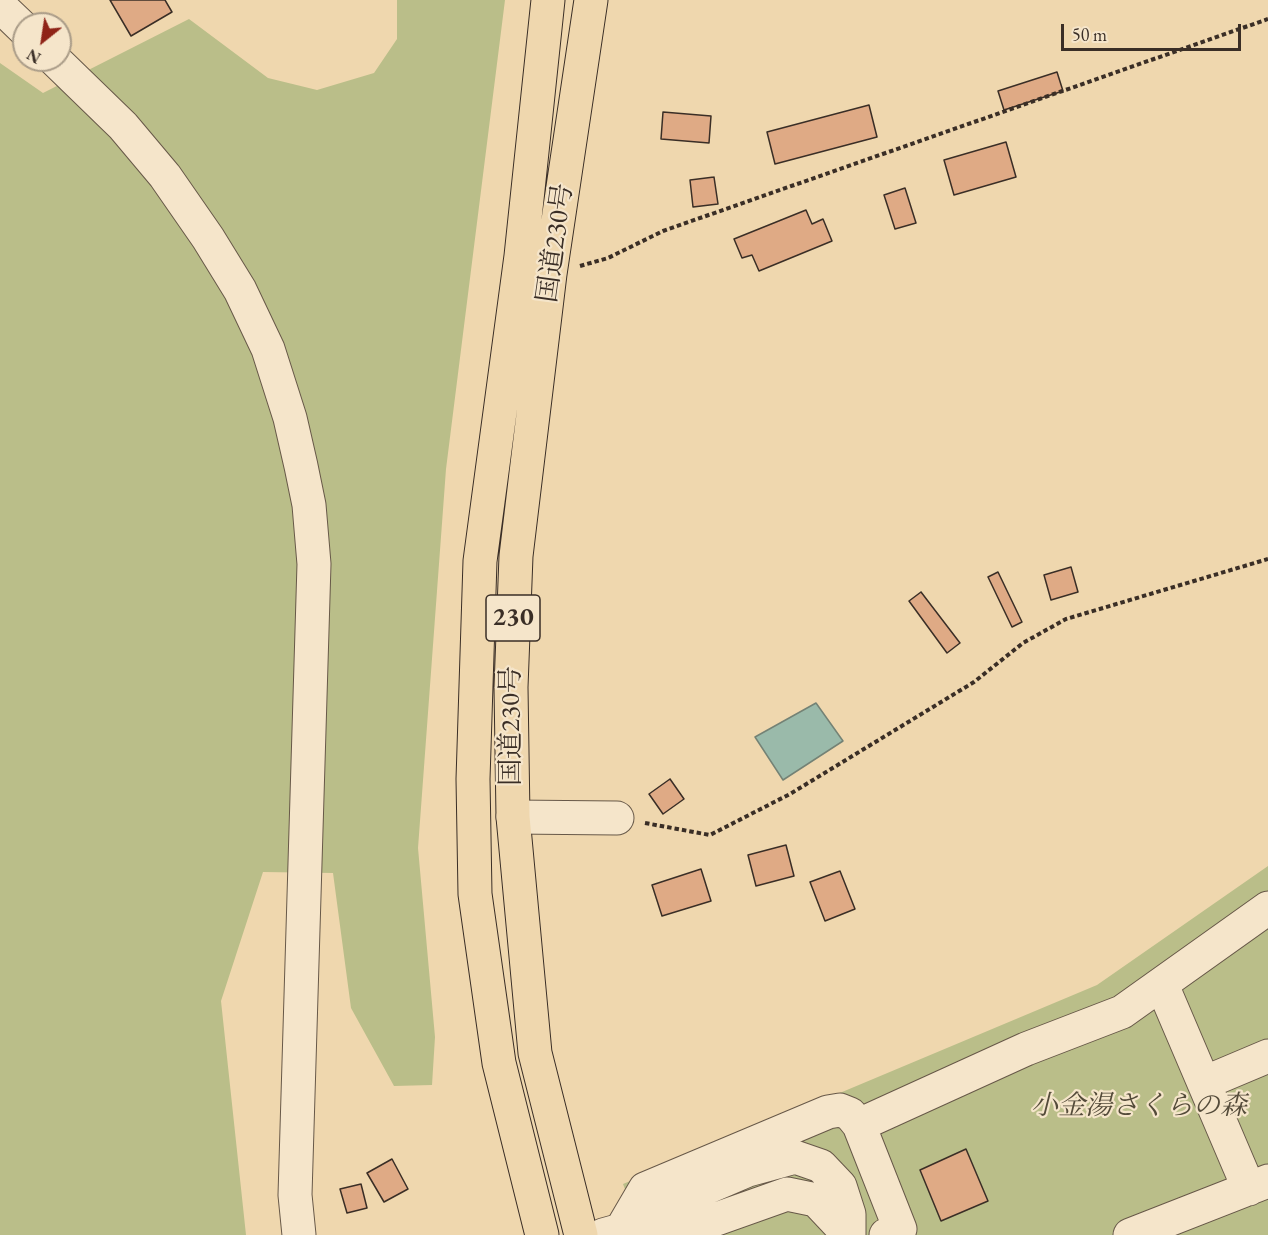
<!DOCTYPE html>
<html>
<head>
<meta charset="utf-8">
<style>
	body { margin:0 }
	#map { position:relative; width:1268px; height:1235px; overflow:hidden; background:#efd7ae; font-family:"EB Garamond",serif }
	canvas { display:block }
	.north { position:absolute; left:12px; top:12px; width:60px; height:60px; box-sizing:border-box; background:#f5e5ca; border:2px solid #aa9c88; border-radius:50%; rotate:210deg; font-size:16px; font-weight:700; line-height:24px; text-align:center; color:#3a2e26 }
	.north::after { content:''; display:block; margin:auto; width:21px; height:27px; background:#8f2418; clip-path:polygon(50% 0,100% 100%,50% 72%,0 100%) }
	.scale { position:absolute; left:1061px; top:24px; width:180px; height:27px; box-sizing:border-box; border:3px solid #3a2e26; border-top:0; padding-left:8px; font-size:18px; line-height:21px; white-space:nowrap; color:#3a2e26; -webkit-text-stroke:4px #f5e5ca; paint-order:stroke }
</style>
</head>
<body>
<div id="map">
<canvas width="1268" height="1235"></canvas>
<div class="north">N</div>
<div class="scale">50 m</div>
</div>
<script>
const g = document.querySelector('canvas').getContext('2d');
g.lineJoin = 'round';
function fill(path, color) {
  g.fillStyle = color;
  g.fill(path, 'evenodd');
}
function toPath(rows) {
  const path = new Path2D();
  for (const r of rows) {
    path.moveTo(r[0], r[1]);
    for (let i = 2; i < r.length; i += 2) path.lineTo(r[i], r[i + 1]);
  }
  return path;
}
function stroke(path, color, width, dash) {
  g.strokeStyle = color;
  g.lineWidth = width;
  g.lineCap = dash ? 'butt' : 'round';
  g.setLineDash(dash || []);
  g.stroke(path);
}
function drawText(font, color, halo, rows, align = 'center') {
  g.font = font + ' "EB Garamond","Noto Serif JP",serif';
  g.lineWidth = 4.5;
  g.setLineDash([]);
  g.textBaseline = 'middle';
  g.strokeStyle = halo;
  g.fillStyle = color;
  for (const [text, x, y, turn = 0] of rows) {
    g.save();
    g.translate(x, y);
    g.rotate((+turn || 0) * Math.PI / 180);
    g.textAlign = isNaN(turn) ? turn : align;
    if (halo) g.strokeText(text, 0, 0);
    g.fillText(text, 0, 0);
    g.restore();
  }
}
fill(toPath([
	[397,0,505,0,446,469,418,848,435,1037,432,1085,394,1086,351,1008,333,873,263,872,221,1001,246,1235,0,1235,0,63,43,93,189,19,268,78,317,90,374,73,397,39],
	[1268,866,1268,1235,643,1235,623,1184,1097,985]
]), '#babe89');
const water = toPath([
	[816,703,843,741,783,780,755,737,816,703]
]);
fill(water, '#9abaaa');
stroke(water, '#748275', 1.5);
const building = toPath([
	[110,0,165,0,172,12,131,36,110,0],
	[1057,72,1063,91,1004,110,998,91,1057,72],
	[869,105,877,137,775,164,767,132,869,105],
	[663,112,711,116,709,143,661,139,663,112],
	[1006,142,1016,177,954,195,944,160,1006,142],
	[714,177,718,204,693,207,690,180,714,177],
	[905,188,916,223,895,229,884,195,905,188],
	[806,210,812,224,823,219,832,241,759,271,752,255,742,258,734,239,806,210],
	[1071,567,1078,592,1051,600,1044,575,1071,567],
	[998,572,1022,622,1012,627,988,577,998,572],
	[921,592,960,643,947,653,909,601,921,592],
	[670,779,684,799,663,814,649,794,670,779],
	[786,845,794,876,756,886,748,855,786,845],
	[701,869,711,901,662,916,652,885,701,869],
	[840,871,855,909,825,921,810,882,840,871],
	[966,1149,988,1201,941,1221,920,1170,966,1149],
	[392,1159,408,1189,384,1202,367,1173,392,1159],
	[361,1184,367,1208,347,1213,340,1189,361,1184]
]);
fill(building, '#dfaa85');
stroke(building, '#3a2e26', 1.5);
const minor = toPath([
	[0,6,24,29],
	[55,60,123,126,165,176,208,238,240,290,268,349,290,418,301,466,309,505,314,564,295,1195,299,1235],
	[513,817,617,818],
	[1162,985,1249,1189],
	[1204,1083,1268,1056],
	[621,1230,645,1189,828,1112,840,1110,850,1114,859,1125],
	[629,1230,694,1227,787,1194,816,1200,849,1235],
	[603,1235,621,1230,687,1196,748,1170,795,1157,821,1166,840,1186,849,1214,849,1235],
	[886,1235,900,1229,859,1125,1026,1049,1122,1012,1268,908],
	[1130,1235,1268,1181]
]);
const highway = toPath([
	[542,1235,499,1063,475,894,473,779,480,561,521,256,548,0],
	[581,1235,535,1053,513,817,511,687,516,556,550,274,591,0]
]);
stroke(minor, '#675848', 35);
stroke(highway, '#3a2e26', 35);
stroke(toPath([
	[580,266,608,258,663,231,1268,19],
	[645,823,710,835,790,794,974,682,1023,643,1066,619,1268,559]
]), '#3a2e26', 4, [4.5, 3]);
stroke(minor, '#f5e5ca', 33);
stroke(highway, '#efd7ae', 33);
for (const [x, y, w] of [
	[513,618,54]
]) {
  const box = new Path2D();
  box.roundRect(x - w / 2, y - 23, w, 46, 4.5);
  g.fillStyle = '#f5e5ca';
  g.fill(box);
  stroke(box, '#3a2e26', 1.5);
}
drawText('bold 26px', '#3a2e26', null, [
	["230",513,618]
]);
drawText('27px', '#3a2e26', '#f5e5ca', [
	["国道230号",556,243,-82],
	["国道230号",512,726,-90]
]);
drawText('italic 27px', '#544b3a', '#f5e5ca', [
	["小金湯さくらの森",1139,1107]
]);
</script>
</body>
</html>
